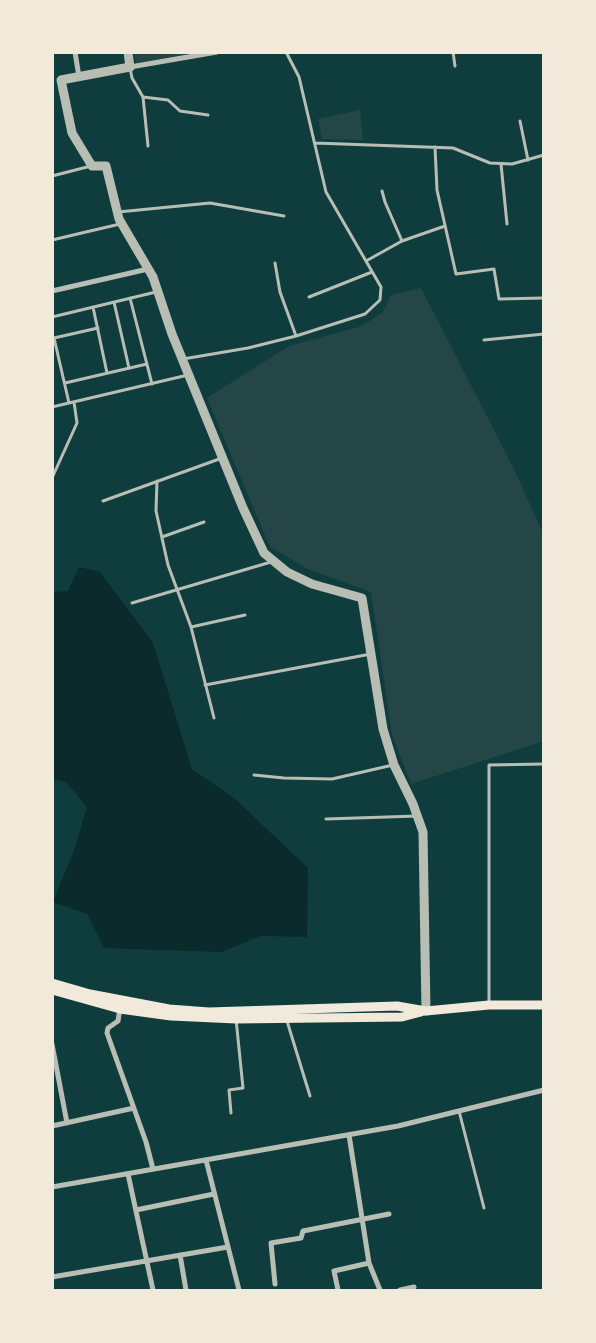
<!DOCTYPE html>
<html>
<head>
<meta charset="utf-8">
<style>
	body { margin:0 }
	#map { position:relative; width:596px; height:1343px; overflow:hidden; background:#0f3d3e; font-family:Barlow,sans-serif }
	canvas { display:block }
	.frame { position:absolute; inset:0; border:54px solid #f1e9da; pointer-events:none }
</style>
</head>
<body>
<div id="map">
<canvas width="596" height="1343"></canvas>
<div class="frame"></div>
</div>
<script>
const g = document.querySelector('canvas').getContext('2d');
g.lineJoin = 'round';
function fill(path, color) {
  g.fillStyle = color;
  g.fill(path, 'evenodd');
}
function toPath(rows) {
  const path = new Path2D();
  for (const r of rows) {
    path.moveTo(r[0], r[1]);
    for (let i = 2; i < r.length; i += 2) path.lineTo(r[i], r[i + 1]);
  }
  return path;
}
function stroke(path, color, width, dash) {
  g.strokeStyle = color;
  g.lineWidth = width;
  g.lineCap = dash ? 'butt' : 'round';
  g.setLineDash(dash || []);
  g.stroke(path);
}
fill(toPath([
	[134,53,134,52,196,53,136,63],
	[360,110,363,140,322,139,318,119],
	[421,288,513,467,543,533,544,741,411,784,392,735,371,592,308,569,270,547,207,398,289,346,362,326,383,312,391,295]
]), '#244646');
fill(toPath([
	[79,567,100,572,153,643,192,769,234,798,308,868,307,937,260,936,222,952,104,948,87,914,53,902,75,848,87,807,66,782,52,779,53,592,68,591]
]), '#0a2a2b');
stroke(toPath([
	[453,52,455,66],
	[130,68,132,78,143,97,168,100,180,111,208,115],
	[143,97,148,146],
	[520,121,528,160],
	[315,143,453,148,490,163,512,164,544,155],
	[435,147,437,190,456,274,494,269,499,299,544,298],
	[501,164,507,224],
	[52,176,91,166],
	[382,191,385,202,402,241],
	[118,212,210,203,284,216],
	[52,240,120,224],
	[366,261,402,241,445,226],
	[275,263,280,292,296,336],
	[309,297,372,272],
	[130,298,152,384],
	[114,302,129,368],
	[93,307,107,373],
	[52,317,156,292],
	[54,338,69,403],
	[54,338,98,328],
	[484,340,544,334],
	[183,359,248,348,296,336,365,314,380,300,381,287,326,192,299,77,286,52],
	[65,383,147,364],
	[52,407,188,375],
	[52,478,77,423,74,402],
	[157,481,156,511,168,565,191,627,214,718],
	[103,501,222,458],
	[162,537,204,522],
	[132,603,271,562],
	[191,627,245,615],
	[205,685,371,654],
	[254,775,284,778,332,779,393,765],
	[326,819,417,816],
	[489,1004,489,765,544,764],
	[287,1021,310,1096],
	[459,1111,484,1208],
	[231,1113,229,1090,243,1088,236,1019]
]), '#b8beb3', 3);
stroke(toPath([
	[75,52,79,77],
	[130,67,217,52],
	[52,291,148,269],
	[120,1008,118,1021,108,1028,107,1033,146,1142,153,1169],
	[52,1044,67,1123],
	[52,1126,134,1108],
	[206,1160,239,1290],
	[128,1174,153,1290],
	[52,1187,398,1126,544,1090],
	[136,1210,214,1194],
	[180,1255,186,1290],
	[369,1263,380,1290],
	[52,1277,228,1247],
	[275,1284,271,1243,301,1238,303,1231,389,1214],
	[338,1290,334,1271,369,1263,349,1135],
	[400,1290,414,1287]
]), '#b8beb3', 5);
stroke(toPath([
	[128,52,130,67,61,80,72,133,92,166,106,166,119,219,153,277,172,334,243,508,264,553,287,572,312,584,362,598,383,729,394,765,413,804,423,832,426,1011]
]), '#b8beb3', 9);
stroke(toPath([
	[52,983,90,994,169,1009,209,1012,397,1006,426,1011,489,1005,544,1005],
	[52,990,120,1009,171,1016,236,1019,402,1017,421,1012]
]), '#f1e9da', 9);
</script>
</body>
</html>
